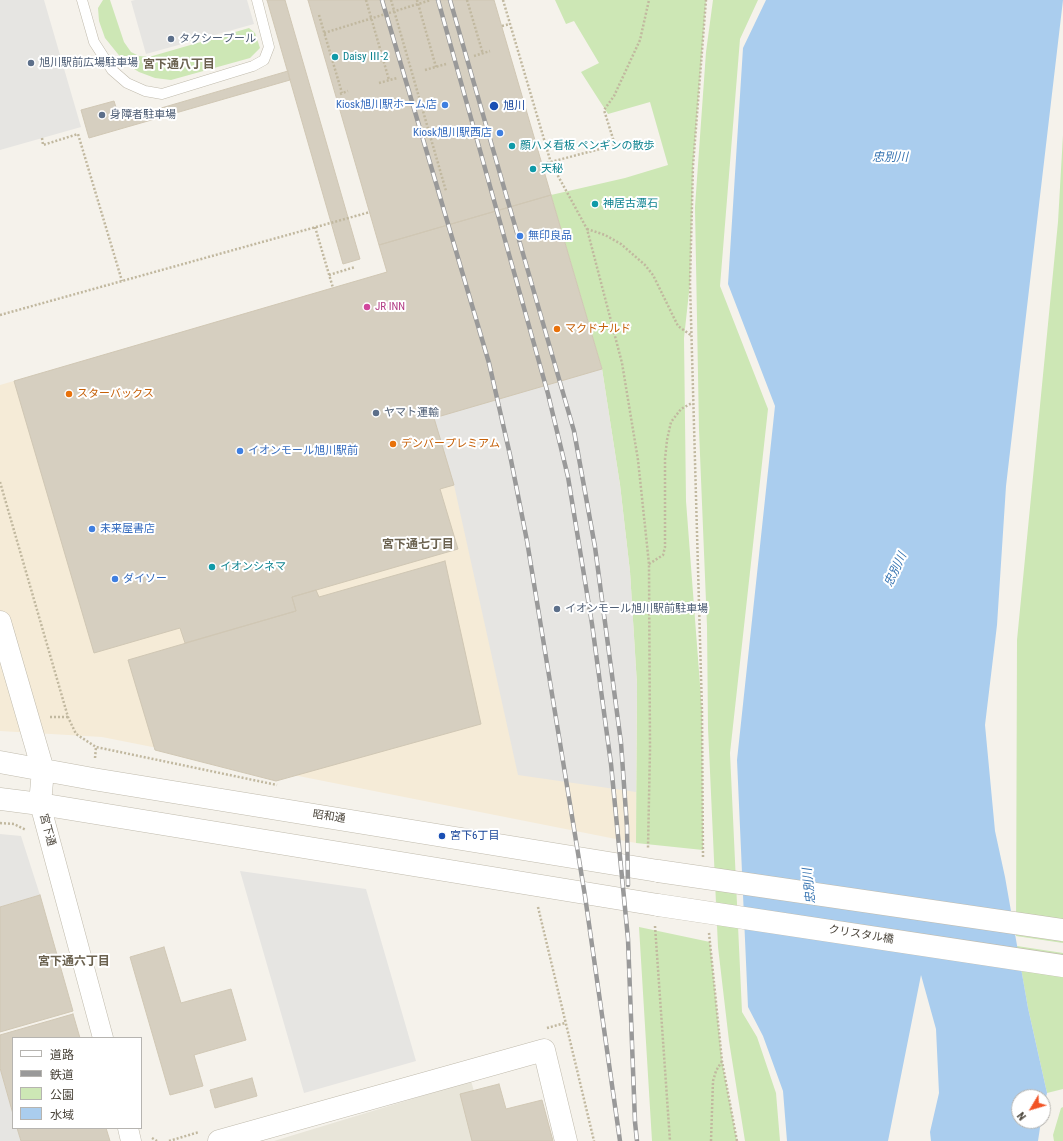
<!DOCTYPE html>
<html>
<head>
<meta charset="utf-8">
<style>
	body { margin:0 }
	#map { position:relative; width:1063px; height:1141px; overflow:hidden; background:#f5f2eb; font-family:"Roboto Condensed","Noto Sans JP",sans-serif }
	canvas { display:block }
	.legend { position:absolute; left:12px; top:1037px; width:130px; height:92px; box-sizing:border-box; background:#fff; border:1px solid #b6b4b0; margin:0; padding:5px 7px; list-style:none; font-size:12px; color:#494339 }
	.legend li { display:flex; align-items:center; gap:8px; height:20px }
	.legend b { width:20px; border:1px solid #b6b4b0 }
	.north { position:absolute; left:1011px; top:1089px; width:40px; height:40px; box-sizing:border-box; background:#fff; border:1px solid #b6b4b0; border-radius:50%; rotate:232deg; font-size:11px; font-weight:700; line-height:16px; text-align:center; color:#494339 }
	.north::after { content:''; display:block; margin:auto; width:14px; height:18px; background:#f15325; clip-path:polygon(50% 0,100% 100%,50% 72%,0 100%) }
</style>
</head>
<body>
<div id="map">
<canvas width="1063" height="1141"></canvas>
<ul class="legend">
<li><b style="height:5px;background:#fff"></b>道路</li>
<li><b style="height:5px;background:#999"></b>鉄道</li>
<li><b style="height:11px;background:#cde7b5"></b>公園</li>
<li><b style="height:11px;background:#aacdee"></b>水域</li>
</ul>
<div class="north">N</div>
</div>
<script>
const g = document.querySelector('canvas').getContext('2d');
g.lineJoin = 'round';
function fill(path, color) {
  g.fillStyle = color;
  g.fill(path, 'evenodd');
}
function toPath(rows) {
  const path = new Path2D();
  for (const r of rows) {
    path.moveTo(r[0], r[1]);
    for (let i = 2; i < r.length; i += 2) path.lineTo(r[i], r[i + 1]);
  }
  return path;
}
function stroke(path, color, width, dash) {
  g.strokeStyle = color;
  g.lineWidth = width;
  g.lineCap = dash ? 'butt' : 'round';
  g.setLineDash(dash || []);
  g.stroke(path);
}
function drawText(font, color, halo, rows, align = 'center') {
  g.font = font + ' "Roboto Condensed","Noto Sans JP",sans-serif';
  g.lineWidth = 4;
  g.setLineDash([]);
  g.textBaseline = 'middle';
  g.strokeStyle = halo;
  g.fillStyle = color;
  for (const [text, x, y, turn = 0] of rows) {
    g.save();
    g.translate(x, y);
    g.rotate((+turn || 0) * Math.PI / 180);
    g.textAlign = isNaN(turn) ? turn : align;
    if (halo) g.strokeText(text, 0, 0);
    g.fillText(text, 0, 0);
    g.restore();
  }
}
fill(toPath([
	[471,1081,489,1141,274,1141]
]), '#e8e5d9');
fill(toPath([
	[551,195,602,369,620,485,630,572,637,685,636,843,102,737,0,731,0,385,387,272,379,245]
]), '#f5ebd7');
fill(toPath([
	[103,0,110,0,124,42,131,52,139,56,149,57,249,28,255,33,260,48,250,58,171,80,155,78,139,72,126,64,105,38,99,21,98,8],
	[555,0,706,0,693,166,690,283,684,338,686,501,702,711,703,850,636,843,637,685,630,572,620,485,602,369,551,195,625,178,668,165,650,102,608,114,581,72,599,63,574,21,566,24],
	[713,0,758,0,740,39,720,286,768,409,730,753,742,1012,757,1037,776,1093,780,1141,745,1141,729,1041,718,947,708,728,707,626,699,430,695,207,706,52],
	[1063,135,1063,943,1016,936,1017,640,1058,222],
	[639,927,710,942,722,1061,737,1141,652,1141],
	[1017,946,1063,953,1063,1089,1047,1093,1028,1008],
	[1063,1107,1063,1141,1054,1141,1053,1135,1061,1108]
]), '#cde7b5');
fill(toPath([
	[0,0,44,0,81,127,0,150],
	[135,0,247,0,254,24,146,54,131,1],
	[602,369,620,485,630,572,637,685,636,792,518,775,454,485,434,418],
	[0,834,21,836,40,895,0,907],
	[240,871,366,889,416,1061,304,1093],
	[0,1068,13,1114,13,1128,17,1128,21,1141,0,1141]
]), '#e6e5e2');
fill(toPath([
	[766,0,1063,0,1006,486,997,625,985,725,995,831,1005,877,1028,1008,1047,1093,1043,1111,1043,1097,1019,1097,1019,1121,1041,1121,1038,1141,931,1141,930,1132,939,1093,936,1029,921,975,888,1141,787,1141,783,1091,763,1036,748,1007,737,760,775,406,728,284,743,48]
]), '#aacdee');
const building = toPath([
	[267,0,285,0,360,259,343,264,267,0],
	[308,0,494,0,551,195,379,245,308,0],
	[288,71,290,80,89,138,81,110,114,101,120,120,288,71],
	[551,195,602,369,434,418,454,485,440,489,458,549,292,597,296,611,185,643,180,628,94,653,14,381,387,272,379,245,551,195],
	[445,561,481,724,276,781,155,750,128,660,296,611,292,597,316,590,319,597,445,561],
	[40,895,73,1011,0,1032,0,907,40,895],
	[164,947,181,1003,231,989,246,1040,194,1055,203,1086,170,1095,130,957,164,947],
	[73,1014,80,1038,13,1038,13,1114,0,1068,0,1035,73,1014],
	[252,1078,257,1096,215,1108,210,1090,252,1078],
	[499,1084,506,1109,542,1100,553,1141,472,1141,460,1094,499,1084],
	[17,1128,106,1128,110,1141,21,1141,17,1128]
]);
fill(building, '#d6cfc0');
stroke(building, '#d0c7b4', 1);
const service = toPath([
	[82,0,94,42,112,70,127,83,145,91,162,94,253,66,264,60,269,47,257,0]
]);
const minor = toPath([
	[40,804,103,1038],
	[128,1128,131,1141]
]);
const tertiary = toPath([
	[0,622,43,770,40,804],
	[0,762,93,779,658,871],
	[0,799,40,804,658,905],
	[219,1141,544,1050,566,1141]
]);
stroke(service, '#c0bbad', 11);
stroke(minor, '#c0bbad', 21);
stroke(tertiary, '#c0bbad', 23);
stroke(toPath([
	[366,0,389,80],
	[391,0,446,191],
	[417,0,436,67],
	[467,0,483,54],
	[503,0,551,163,587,229,622,363,638,460,649,564,650,749,648,848],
	[319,15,342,93],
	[502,26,510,24],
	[324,33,431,0],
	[474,56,490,51],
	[425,70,446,64],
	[379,83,397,78],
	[340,94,348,91],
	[42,138,43,145,78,134,122,281],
	[543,164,615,145,604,110,614,96,640,40,649,0],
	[315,227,333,288],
	[587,229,605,235,621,244,645,265,653,275,678,326,692,336],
	[329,275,355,267],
	[0,315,370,212],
	[0,482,68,717,76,734,96,747,277,785],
	[649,564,663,555,665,547,665,459,667,440,671,422,681,409,692,403],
	[50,717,68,717],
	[95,758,96,747],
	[0,823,14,824,26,830],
	[703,857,702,711,690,283,693,166,706,0],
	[538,907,594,1141],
	[655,926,670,1141],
	[709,933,722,1061,737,1141],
	[547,1028,565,1023],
	[152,1138,157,1141],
	[169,1141,199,1132],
	[711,1141,713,1081,716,1071,722,1061]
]), '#c1b89f', 2.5, [2, 2]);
stroke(service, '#fff', 10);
stroke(minor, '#fff', 20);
stroke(tertiary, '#fff', 22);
const rail = toPath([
	[382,0,489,363,510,455,527,541,585,896,620,1141],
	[438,0,548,394,568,477,592,624,611,764,628,939,635,1122,637,1141],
	[450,0,574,431,595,547,621,743,627,827,628,885]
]);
stroke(rail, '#999', 4.5);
stroke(rail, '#fff', 3, [9]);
const tertiaryBridge = toPath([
	[658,871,1063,930],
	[658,905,1063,966]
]);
stroke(tertiaryBridge, '#c0bbad', 23, []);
stroke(tertiaryBridge, '#fff', 22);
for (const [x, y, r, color] of [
	[171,39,4,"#5c6f8a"],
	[335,57,4,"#0f9aa8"],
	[31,63,4,"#5c6f8a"],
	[445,105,4,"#3f7fe0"],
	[494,106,5,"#1a4fb4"],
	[102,115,4,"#5c6f8a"],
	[500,133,4,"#3f7fe0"],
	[512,146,4,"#0f9aa8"],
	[533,169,4,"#0f9aa8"],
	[595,204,4,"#0f9aa8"],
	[520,236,4,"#3f7fe0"],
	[367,307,4,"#d1479c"],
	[557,329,4,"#e8710a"],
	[69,394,4,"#e8710a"],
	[376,413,4,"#5c6f8a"],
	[393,444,4,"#e8710a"],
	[240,451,4,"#3f7fe0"],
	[92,529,4,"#3f7fe0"],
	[212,567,4,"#0f9aa8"],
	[115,579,4,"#3f7fe0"],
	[557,609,4,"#5c6f8a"],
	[442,836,4,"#1a4fb4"]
]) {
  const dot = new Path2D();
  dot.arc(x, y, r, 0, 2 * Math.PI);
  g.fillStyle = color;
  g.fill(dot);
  stroke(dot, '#fff', 1.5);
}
drawText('11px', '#4e5e75', '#fff', [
	["タクシープール",179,39],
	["旭川駅前広場駐車場",39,63],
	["身障者駐車場",110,115],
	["ヤマト運輸",384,413],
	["イオンモール旭川駅前駐車場",565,609]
], 'left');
drawText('11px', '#0d838f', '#fff', [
	["Daisy Ⅲ-2",343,57],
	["顔ハメ看板 ペンギンの散歩",520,146],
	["天秘",541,169],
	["神居古潭石",603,204],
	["イオンシネマ",220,567]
], 'left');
drawText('11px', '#366cbe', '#fff', [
	["Kiosk旭川駅ホーム店",437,105,"right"],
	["Kiosk旭川駅西店",492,133,"right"],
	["無印良品",528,236],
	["イオンモール旭川駅前",248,451],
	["未来屋書店",100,529],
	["ダイソー",123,579]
], 'left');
drawText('11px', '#164399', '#fff', [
	["旭川",503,106],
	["宮下6丁目",450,836]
], 'left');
drawText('11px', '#b23c85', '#fff', [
	["JR INN",375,307]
], 'left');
drawText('11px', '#c56008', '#fff', [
	["マクドナルド",565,329],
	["スターバックス",77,394],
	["デンバープレミアム",401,444]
], 'left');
drawText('11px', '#494339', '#fff', [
	["昭和通",329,817,9],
	["宮下通",47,830,75],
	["クリスタル橋",861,935,9]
]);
drawText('bold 12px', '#6b6250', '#fff', [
	["宮下通八丁目",179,65],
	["宮下通七丁目",418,545],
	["宮下通六丁目",74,962]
]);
drawText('italic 12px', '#3573b1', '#fff', [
	["忠別川",890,158],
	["忠別川",896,570,-65],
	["忠別川",810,886,-96]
]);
</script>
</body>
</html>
